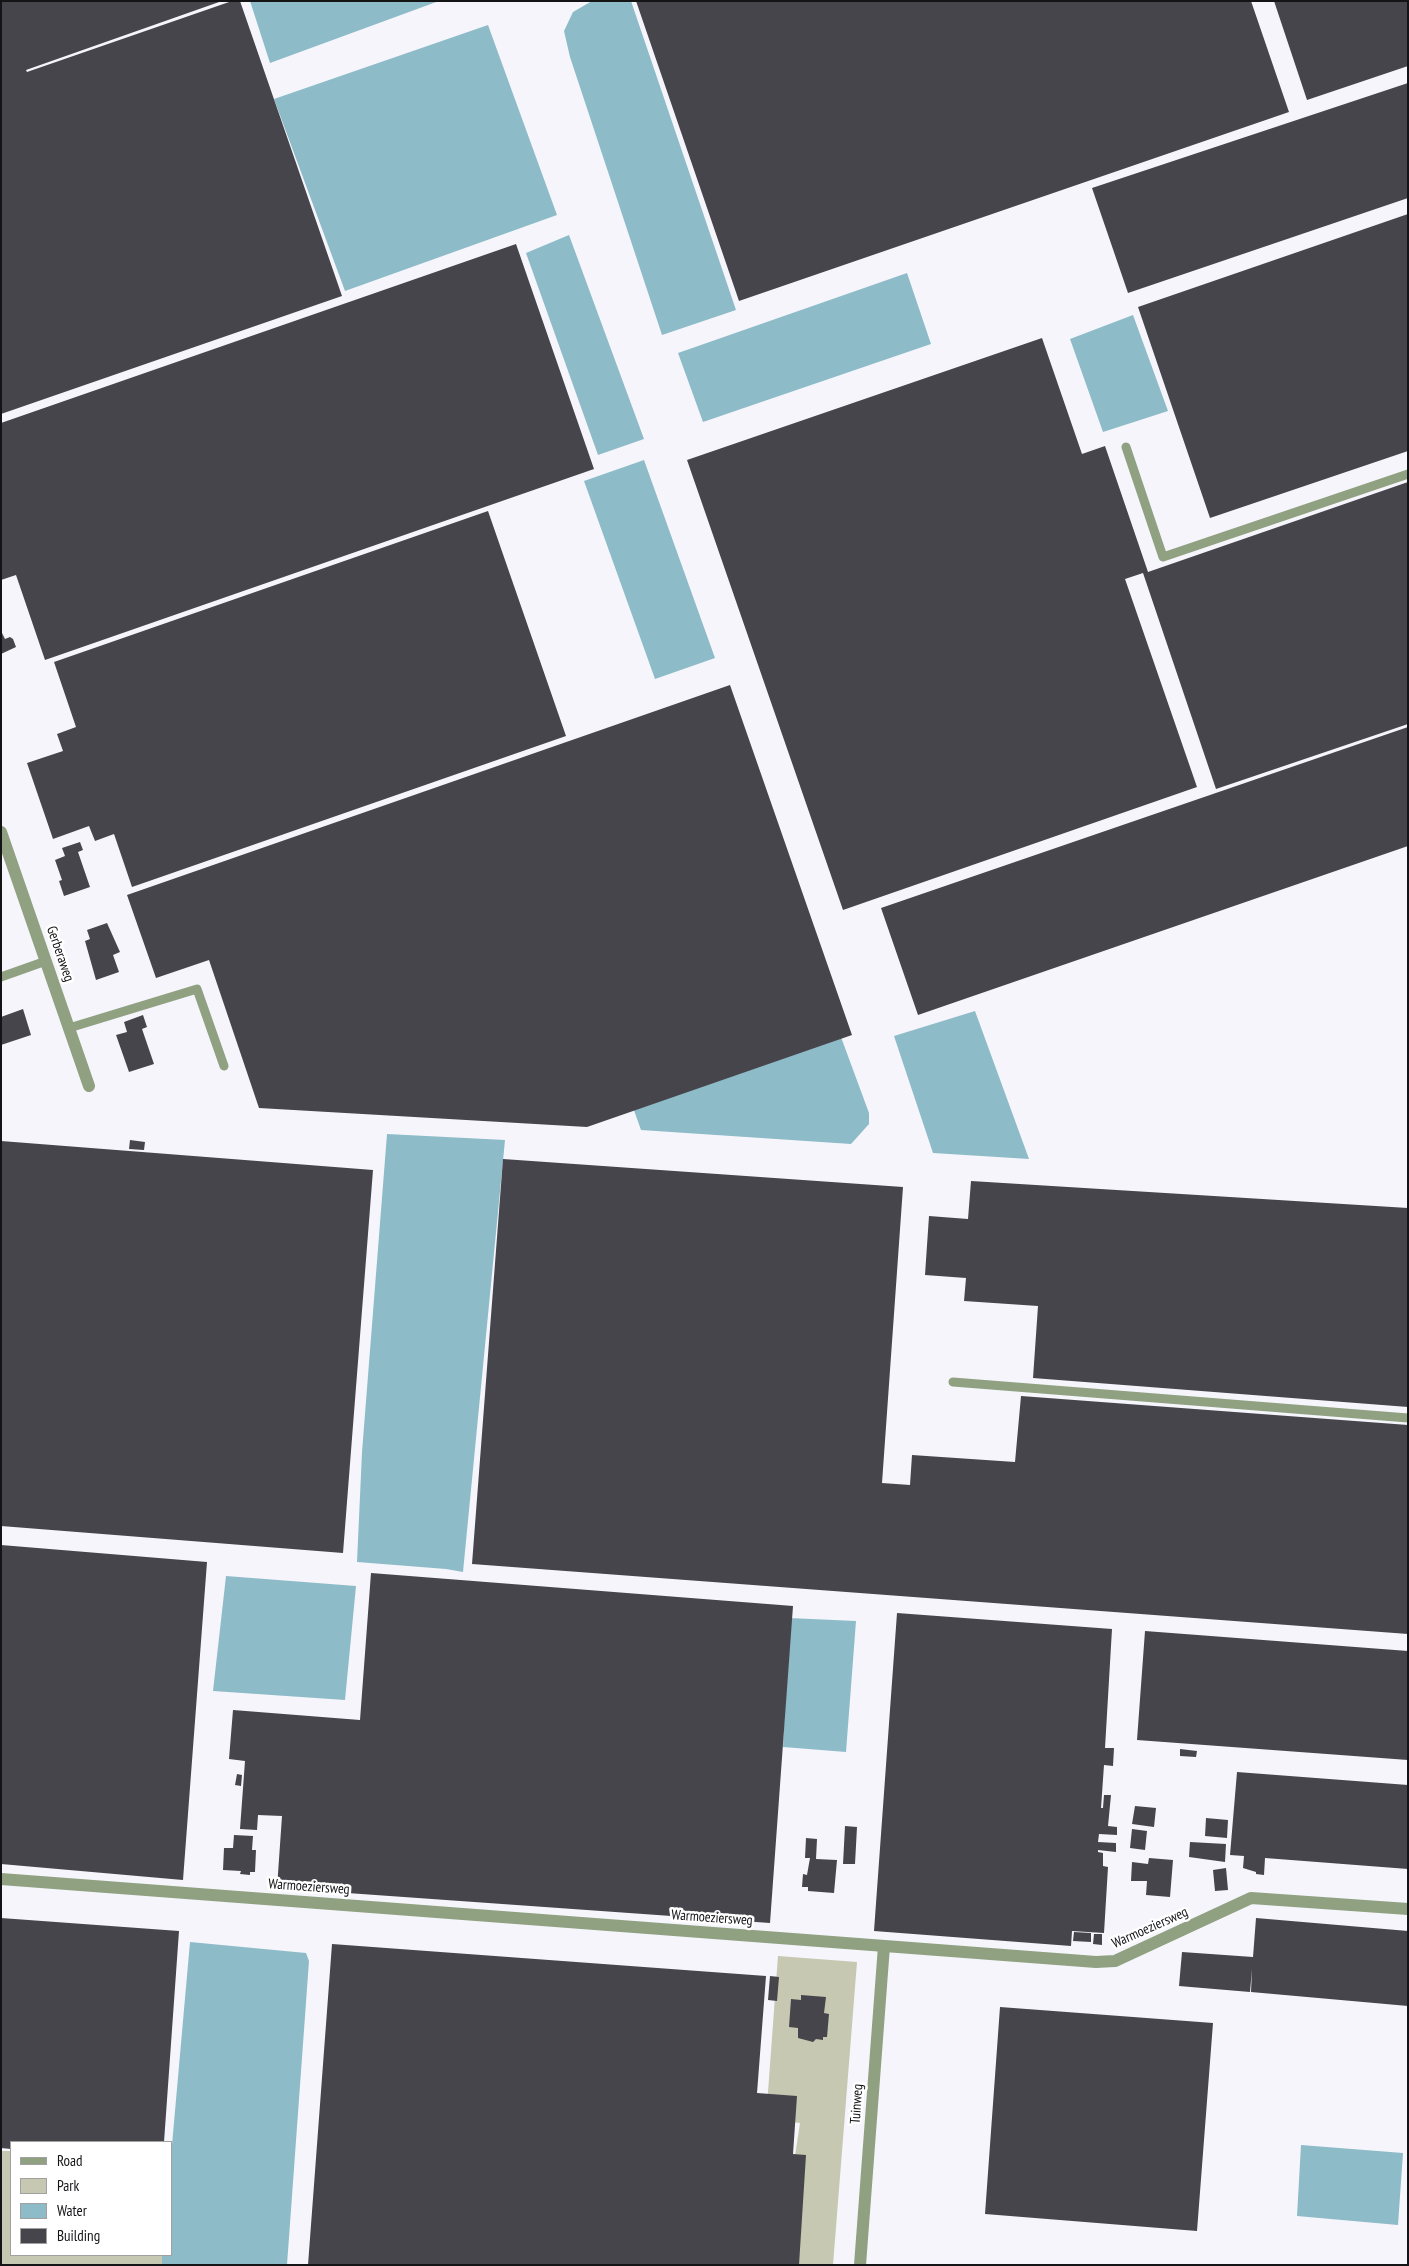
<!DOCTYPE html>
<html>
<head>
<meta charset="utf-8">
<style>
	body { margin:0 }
	#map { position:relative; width:1409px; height:2266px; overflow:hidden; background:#f6f5fc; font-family:"PT Sans Narrow",sans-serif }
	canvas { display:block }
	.frame { position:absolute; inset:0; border:2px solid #141316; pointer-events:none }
	.legend { position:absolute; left:10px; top:2141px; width:162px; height:115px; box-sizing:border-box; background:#fff; border:1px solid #a1a1a2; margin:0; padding:6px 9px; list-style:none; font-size:15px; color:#141316 }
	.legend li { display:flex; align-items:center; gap:10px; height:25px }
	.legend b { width:25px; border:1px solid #a1a1a2 }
</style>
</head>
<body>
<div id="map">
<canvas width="1409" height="2266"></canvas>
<div class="frame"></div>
<ul class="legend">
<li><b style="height:6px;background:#8fa181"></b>Road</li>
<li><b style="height:14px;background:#c6c8b1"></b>Park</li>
<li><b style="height:14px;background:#8dbcc8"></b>Water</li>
<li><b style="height:14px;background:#46454b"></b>Building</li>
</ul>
</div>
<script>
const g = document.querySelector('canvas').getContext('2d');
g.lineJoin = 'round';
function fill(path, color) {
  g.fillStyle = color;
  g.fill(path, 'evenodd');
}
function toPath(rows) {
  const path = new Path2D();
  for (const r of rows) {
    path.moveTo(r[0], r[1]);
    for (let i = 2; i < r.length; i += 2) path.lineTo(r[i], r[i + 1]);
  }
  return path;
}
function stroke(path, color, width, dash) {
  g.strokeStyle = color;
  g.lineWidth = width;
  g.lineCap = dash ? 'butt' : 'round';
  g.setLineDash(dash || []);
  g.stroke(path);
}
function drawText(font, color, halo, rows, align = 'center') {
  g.font = font + ' "PT Sans Narrow",sans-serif';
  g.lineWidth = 5;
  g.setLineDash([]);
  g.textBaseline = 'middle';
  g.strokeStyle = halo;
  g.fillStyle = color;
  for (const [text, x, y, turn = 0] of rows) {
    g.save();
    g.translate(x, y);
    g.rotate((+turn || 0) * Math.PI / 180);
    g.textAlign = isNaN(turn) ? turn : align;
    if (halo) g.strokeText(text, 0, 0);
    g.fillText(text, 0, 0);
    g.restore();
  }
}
fill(toPath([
	[778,1956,857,1962,833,2265,754,2265,795,2156,800,2123,766,2119],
	[1,2151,11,2151,11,2255,162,2255,162,2265,1,2265]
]), '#c6c8b1');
fill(toPath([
	[250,1,439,1,270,63],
	[592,1,631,1,736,310,662,335,570,57,564,31,573,12],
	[488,25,557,215,345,291,274,99],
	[569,235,644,439,598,455,526,253],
	[907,273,931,344,703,422,678,353],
	[1133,315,1168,411,1103,432,1070,339],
	[644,460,715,658,655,679,584,481],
	[817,972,869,1113,869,1124,851,1144,641,1130,610,1043],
	[975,1011,1029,1159,933,1153,894,1036],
	[387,1134,505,1140,463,1572,446,1569,357,1562,362,1452],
	[226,1576,356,1586,345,1700,213,1691],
	[789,1618,856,1621,846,1752,783,1747],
	[190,1942,306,1953,309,1961,287,2265,162,2265,162,2255,171,2255,171,2156],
	[1301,2145,1403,2153,1398,2225,1297,2216]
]), '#8dbcc8');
fill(toPath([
	[1,1,222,1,26,70,27,72,232,1,240,1,342,296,1,414],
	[636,1,1251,1,1289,112,739,301],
	[1274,1,1408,1,1408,66,1307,100],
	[1408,83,1408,198,1128,293,1092,188],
	[1408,214,1408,451,1210,518,1138,307],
	[516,244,594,469,45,660,16,575,1,580,1,423],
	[1042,338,1082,454,1105,446,1148,572,1408,482,1408,724,1216,789,1143,573,1125,579,1197,787,843,910,687,460],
	[488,511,566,736,132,887,114,834,95,841,89,826,53,839,27,763,63,751,57,734,76,727,54,662],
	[1,631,5,639,10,637,13,639,16,647,1,654],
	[730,685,852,1035,587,1127,259,1108,209,960,156,978,127,895],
	[1408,727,1408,846,918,1015,881,908],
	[80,842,83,850,78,852,90,887,64,896,59,881,62,880,55,860,65,856,62,848],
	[107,923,120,952,113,955,119,972,96,980,85,941,90,939,87,930],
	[23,1009,31,1035,1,1045,1,1017],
	[143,1015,147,1027,142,1029,154,1064,129,1072,116,1035,127,1032,124,1022],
	[130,1140,145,1142,144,1150,129,1149],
	[1,1141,373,1170,343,1553,1,1526],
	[503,1159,903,1187,882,1483,910,1485,912,1455,1015,1462,1021,1396,1408,1425,1408,1634,472,1564],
	[971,1181,1408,1208,1408,1407,1033,1378,1038,1306,964,1301,966,1278,925,1275,929,1216,968,1219],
	[1,1545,207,1562,183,1880,1,1864],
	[371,1573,793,1606,770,1923,277,1888,282,1816,258,1815,257,1830,240,1829,245,1761,229,1759,233,1710,360,1720],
	[897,1613,1112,1629,1105,1748,1114,1748,1113,1766,1104,1765,1101,1808,1103,1808,1104,1795,1111,1795,1108,1826,1117,1827,1117,1835,1099,1834,1098,1842,1116,1843,1116,1852,1098,1850,1098,1852,1103,1853,1103,1866,1108,1867,1104,1933,1072,1931,1071,1946,874,1931],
	[1145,1631,1408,1651,1408,1760,1137,1740],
	[1180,1749,1197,1751,1196,1757,1180,1756],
	[1237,1772,1408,1785,1408,1869,1265,1858,1264,1875,1256,1874,1256,1872,1243,1868,1244,1856,1230,1855],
	[237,1774,242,1775,241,1786,235,1785],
	[1135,1806,1156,1808,1154,1827,1132,1824],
	[1206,1818,1228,1820,1227,1838,1205,1836],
	[845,1826,857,1827,855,1864,843,1864],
	[1132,1829,1147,1831,1145,1850,1130,1848],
	[234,1835,253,1836,252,1850,256,1850,255,1872,250,1872,250,1875,240,1874,241,1871,223,1870,224,1848,233,1848],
	[806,1838,817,1839,816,1859,837,1860,834,1893,808,1891,808,1887,802,1887,803,1874,807,1875,810,1858,805,1858],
	[1190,1842,1226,1844,1225,1862,1189,1857],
	[1149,1858,1173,1860,1170,1897,1146,1895,1147,1881,1131,1881,1132,1862,1148,1864],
	[1226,1868,1228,1890,1215,1891,1213,1870],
	[1,1918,179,1931,164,2142,11,2142,11,2149,1,2148],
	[1256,1918,1408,1931,1408,2006,1251,1992,1252,1969,1250,1992,1179,1986,1182,1952,1253,1957],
	[1074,1932,1091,1933,1091,1942,1073,1941],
	[1094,1934,1102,1934,1102,1945,1093,1944],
	[332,1944,766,1976,757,2093,797,2096,793,2154,806,2155,799,2265,308,2265],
	[770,1976,779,1977,777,2001,768,2000],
	[801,1995,826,1997,824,2013,829,2014,827,2037,823,2037,823,2040,816,2039,813,2042,798,2038,798,2028,789,2027,791,1999,801,2000],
	[1000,2007,1213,2023,1197,2231,985,2214]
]), '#46454b');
stroke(toPath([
	[1126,447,1163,557,1408,474],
	[1,977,46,961],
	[69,1028,197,989,224,1066],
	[953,1382,1408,1418]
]), '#8fa181', 9);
stroke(toPath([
	[1,832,89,1086],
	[1,1879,1096,1962,1115,1961,1251,1898,1408,1909],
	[860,2265,884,1946]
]), '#8fa181', 12);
drawText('14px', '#141316', '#fff', [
	["Gerberaweg",60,954,71],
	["Warmoeziersweg",309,1887,4],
	["Warmoeziersweg",712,1918,4],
	["Warmoeziersweg",1150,1928,-24],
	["Tuinweg",857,2104,-86]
]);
</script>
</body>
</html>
